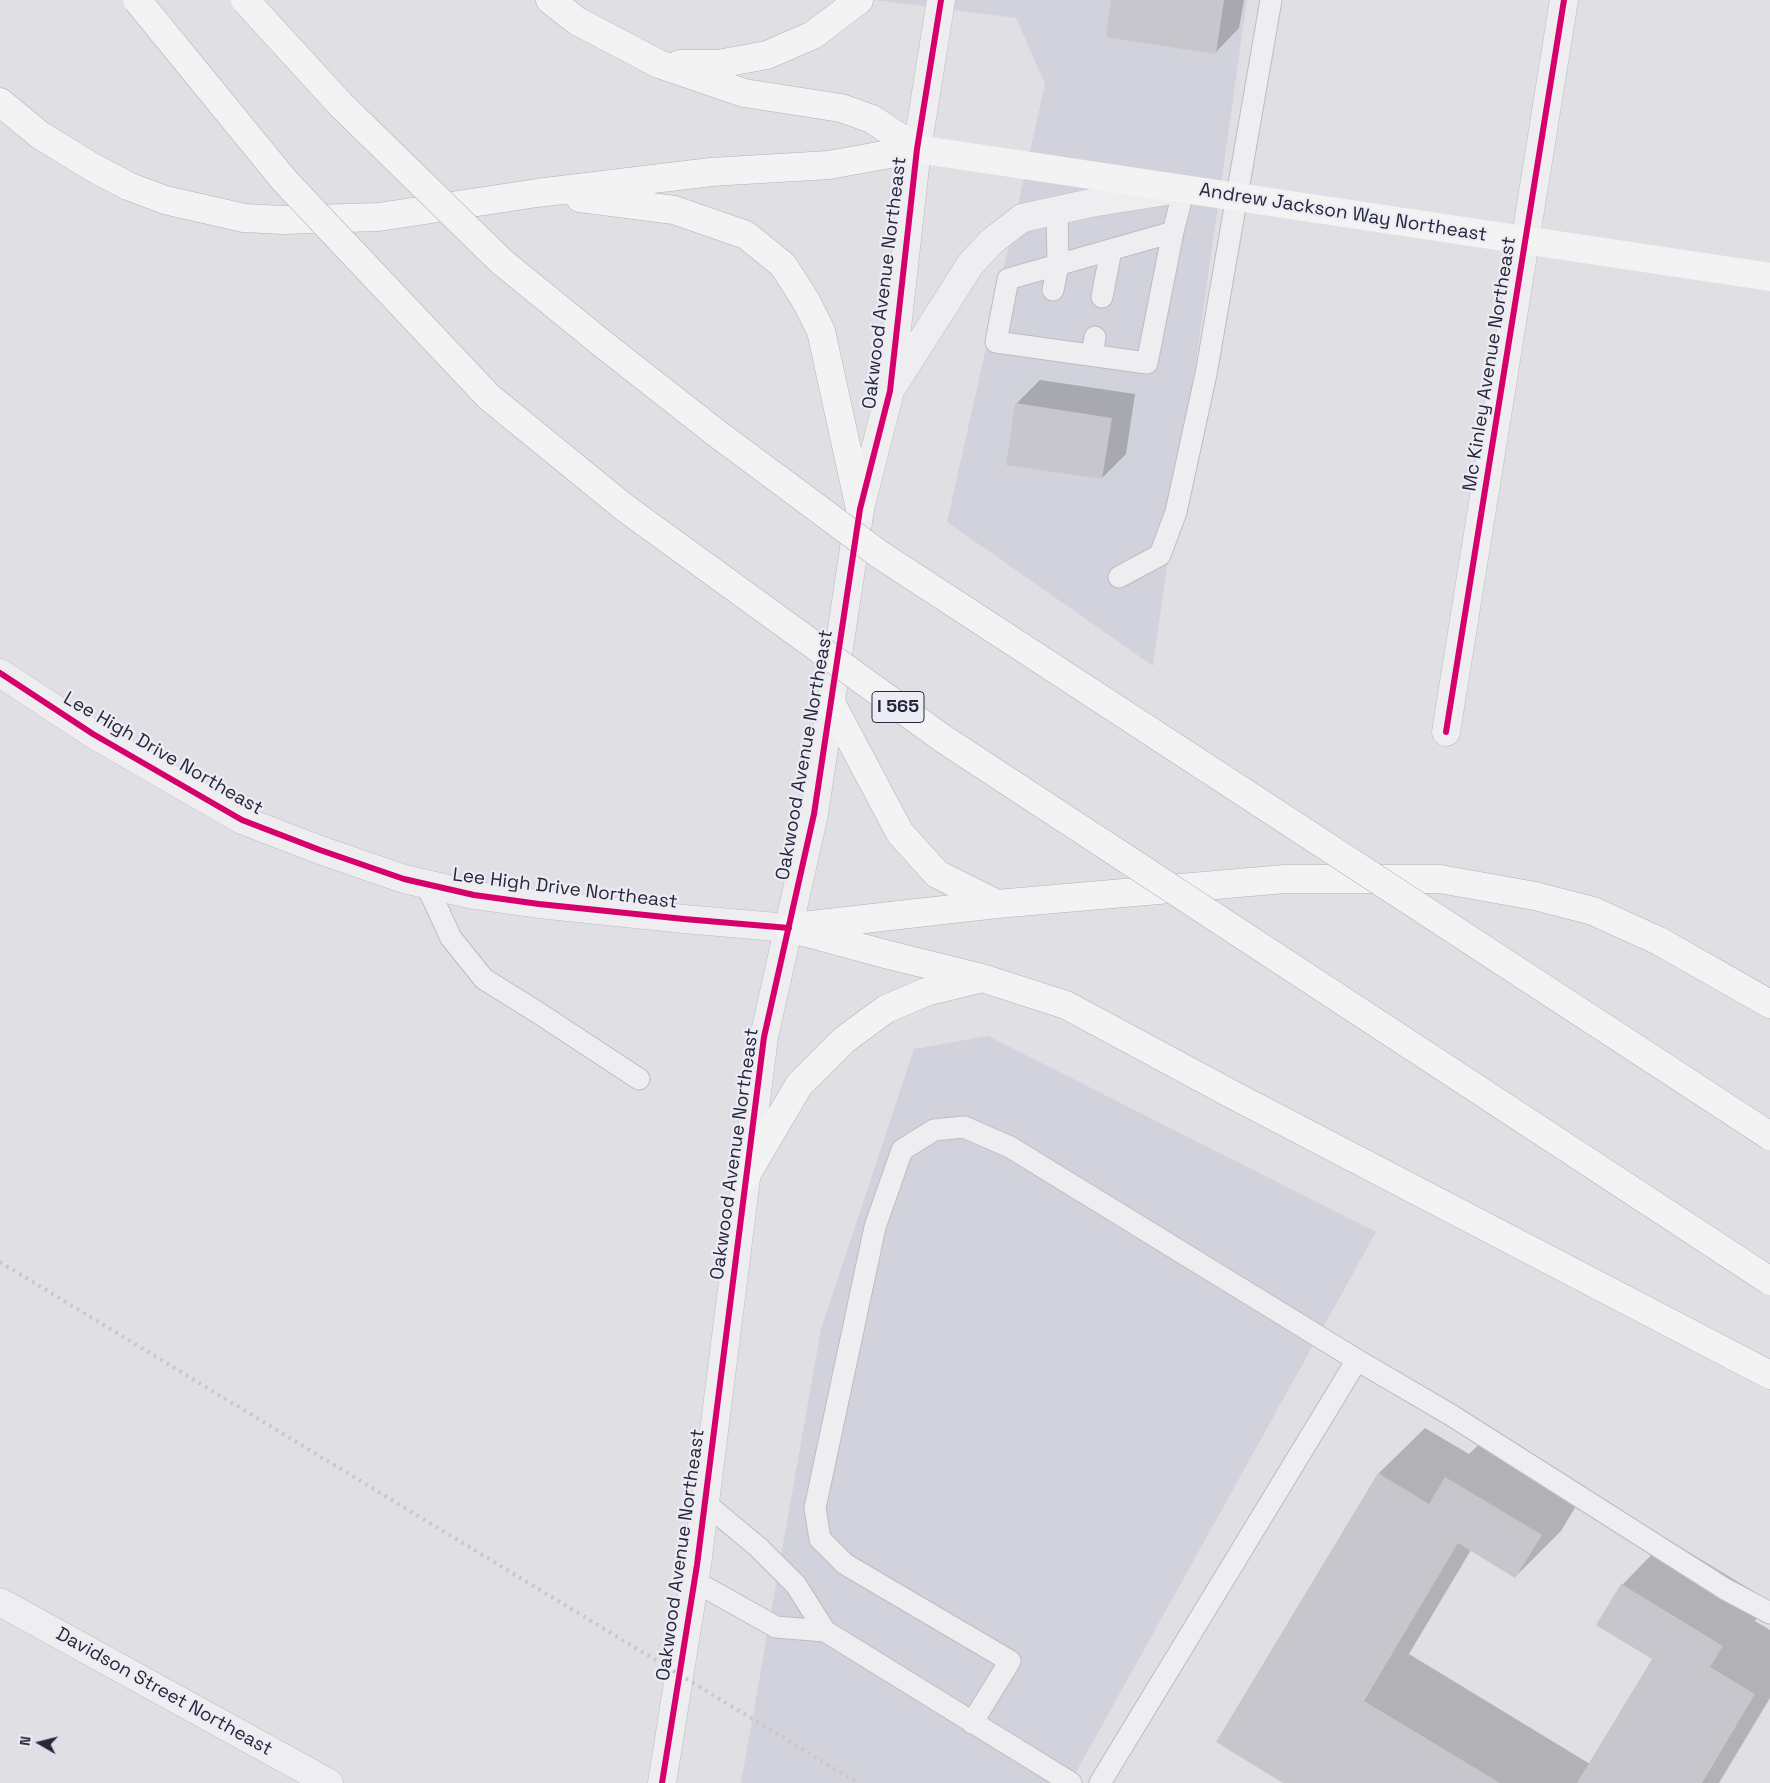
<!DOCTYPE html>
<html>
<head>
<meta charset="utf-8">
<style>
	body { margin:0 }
	#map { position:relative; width:1770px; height:1783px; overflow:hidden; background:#dfdfe4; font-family:"Space Grotesk",sans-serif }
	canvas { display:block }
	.north { position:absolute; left:15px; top:1718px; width:50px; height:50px; -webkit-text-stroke:4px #ececf4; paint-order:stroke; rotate:278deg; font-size:14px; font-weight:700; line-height:20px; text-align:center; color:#27273b }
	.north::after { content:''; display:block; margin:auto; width:18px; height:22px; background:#27273b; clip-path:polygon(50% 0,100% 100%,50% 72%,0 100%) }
</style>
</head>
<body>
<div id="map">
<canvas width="1770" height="1783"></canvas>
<div class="north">N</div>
</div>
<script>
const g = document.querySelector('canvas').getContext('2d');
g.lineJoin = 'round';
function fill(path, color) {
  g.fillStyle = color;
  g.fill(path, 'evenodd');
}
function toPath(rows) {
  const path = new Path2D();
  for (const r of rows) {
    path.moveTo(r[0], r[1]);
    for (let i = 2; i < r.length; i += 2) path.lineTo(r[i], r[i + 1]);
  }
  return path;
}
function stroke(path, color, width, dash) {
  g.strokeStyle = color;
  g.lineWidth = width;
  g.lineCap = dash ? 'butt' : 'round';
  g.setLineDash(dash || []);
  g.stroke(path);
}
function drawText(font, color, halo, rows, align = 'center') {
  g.font = font + ' "Space Grotesk",sans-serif';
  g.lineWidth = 4.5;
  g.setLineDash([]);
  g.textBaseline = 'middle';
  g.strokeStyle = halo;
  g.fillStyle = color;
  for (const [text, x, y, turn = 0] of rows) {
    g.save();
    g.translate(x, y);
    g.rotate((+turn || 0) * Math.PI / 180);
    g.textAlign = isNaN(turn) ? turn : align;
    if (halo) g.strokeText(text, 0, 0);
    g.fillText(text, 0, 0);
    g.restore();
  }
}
fill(toPath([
	[874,0,1247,0,1153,666,947,522,1045,84,1016,18],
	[988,1036,1376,1232,1070,1783,741,1783,821,1329,914,1049]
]), '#d2d2dc');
fill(toPath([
	[1112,0,1244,0,1239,28,1215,53],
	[1040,380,1135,394,1126,454,1102,478,1016,404],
	[1425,1428,1469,1454,1492,1432,1586,1489,1561,1531,1515,1577,1471,1550,1409,1654,1590,1764,1654,1658,1622,1585,1667,1539,1768,1600,1755,1621,1770,1630,1770,1698,1719,1783,1285,1783,1379,1473]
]), '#0003');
fill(toPath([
	[1111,0,1224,0,1216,54,1106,37],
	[1015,403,1112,418,1102,479,1006,465],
	[1378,1473,1429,1504,1445,1477,1542,1535,1515,1578,1458,1543,1364,1701,1500,1783,1283,1783,1216,1742],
	[1621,1584,1723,1646,1710,1667,1755,1694,1702,1783,1577,1783,1652,1659,1596,1625]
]), '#c6c6cc');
const service = toPath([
	[1173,232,1008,279,996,342,1147,363,1173,232,1184,189],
	[1053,290,1058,265,1057,210],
	[1102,297,1111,250],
	[1092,355,1095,337],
	[1119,577,1160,555,1176,512,1206,374,1271,0],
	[426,884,451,938,484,979,537,1012,639,1079],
	[705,1503,758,1547,796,1585,825,1631,1071,1783],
	[694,1581,776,1627,825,1631],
	[972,1723,1010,1661,845,1564,820,1539,815,1508,875,1227,902,1150,934,1130,964,1127,1010,1147,1357,1360,1451,1415,1725,1589,1770,1613],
	[1100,1783,1357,1360]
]);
const minor = toPath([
	[0,673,93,734,242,820,320,850,404,879,474,895,539,904,684,919,789,928],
	[1446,732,1564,0],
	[0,1602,329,1783]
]);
const tertiary = toPath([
	[893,386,970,265,991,242,1022,218,1091,203,1173,190],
	[662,1783,697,1565,764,1037,814,814,860,509,890,391,917,149,941,0]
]);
const motorway = toPath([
	[550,0,577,21,659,64,744,93,841,108,872,119,917,149],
	[680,64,718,64,767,55,813,35,859,0],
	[0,102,40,135,92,167,128,186,165,200,244,218,283,220,379,217,537,193,711,172,829,165,917,149],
	[580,198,674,210,746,235,783,265,806,301,821,331,860,509],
	[831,703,900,833,937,874,997,904],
	[802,926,997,904,1285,879,1440,879,1535,896,1593,911,1659,941,1770,1004],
	[789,928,885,954,982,978,1066,1005,1235,1096,1770,1375],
	[745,1177,799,1085,844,1040,886,1009,926,992,979,979]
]);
stroke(service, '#bcbcc1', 23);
stroke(minor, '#bcbcc1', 29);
stroke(tertiary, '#bcbcc1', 29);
stroke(motorway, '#b1b2b9', 29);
stroke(service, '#eeeef0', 21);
stroke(minor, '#eeeef0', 28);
stroke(tertiary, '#eeeef0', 28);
stroke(toPath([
	[917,149,1770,277]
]), '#f3f3f4', 28);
stroke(motorway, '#f3f3f4', 28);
stroke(toPath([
	[0,1262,858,1783]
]), '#c7c7cb', 4, [2.5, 5]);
const motorwayBridge = toPath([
	[137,0,284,180,489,397,625,508,942,738,1770,1281],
	[245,0,341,105,502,262,604,345,715,432,879,554,1770,1136]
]);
stroke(motorwayBridge, '#b1b2b9', 29, []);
stroke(motorwayBridge, '#f3f3f4', 28);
stroke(toPath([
	[0,673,93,734,242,820,320,850,404,879,474,895,539,904,684,919,789,928],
	[1446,732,1564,0],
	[662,1783,697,1565,764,1037,814,814,860,509,890,391,917,149,941,0]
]), '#d6006c', 6);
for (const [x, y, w] of [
	[898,707,52]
]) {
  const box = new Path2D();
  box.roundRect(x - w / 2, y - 15.5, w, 31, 4);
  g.fillStyle = '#ececf4';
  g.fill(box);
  stroke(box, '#27273b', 1);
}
drawText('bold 18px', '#27273b', null, [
	["I 565",898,707]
]);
drawText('19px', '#27273b', '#ececf4', [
	["Andrew Jackson Way Northeast",1343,213,9],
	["Oakwood Avenue Northeast",885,283,-83],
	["Mc Kinley Avenue Northeast",1490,364,-81],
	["Lee High Drive Northeast",163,754,30],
	["Oakwood Avenue Northeast",805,755,-80],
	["Lee High Drive Northeast",565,889,7],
	["Oakwood Avenue Northeast",735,1154,-82],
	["Oakwood Avenue Northeast",681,1555,-82],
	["Davidson Street Northeast",164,1692,29]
]);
</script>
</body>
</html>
